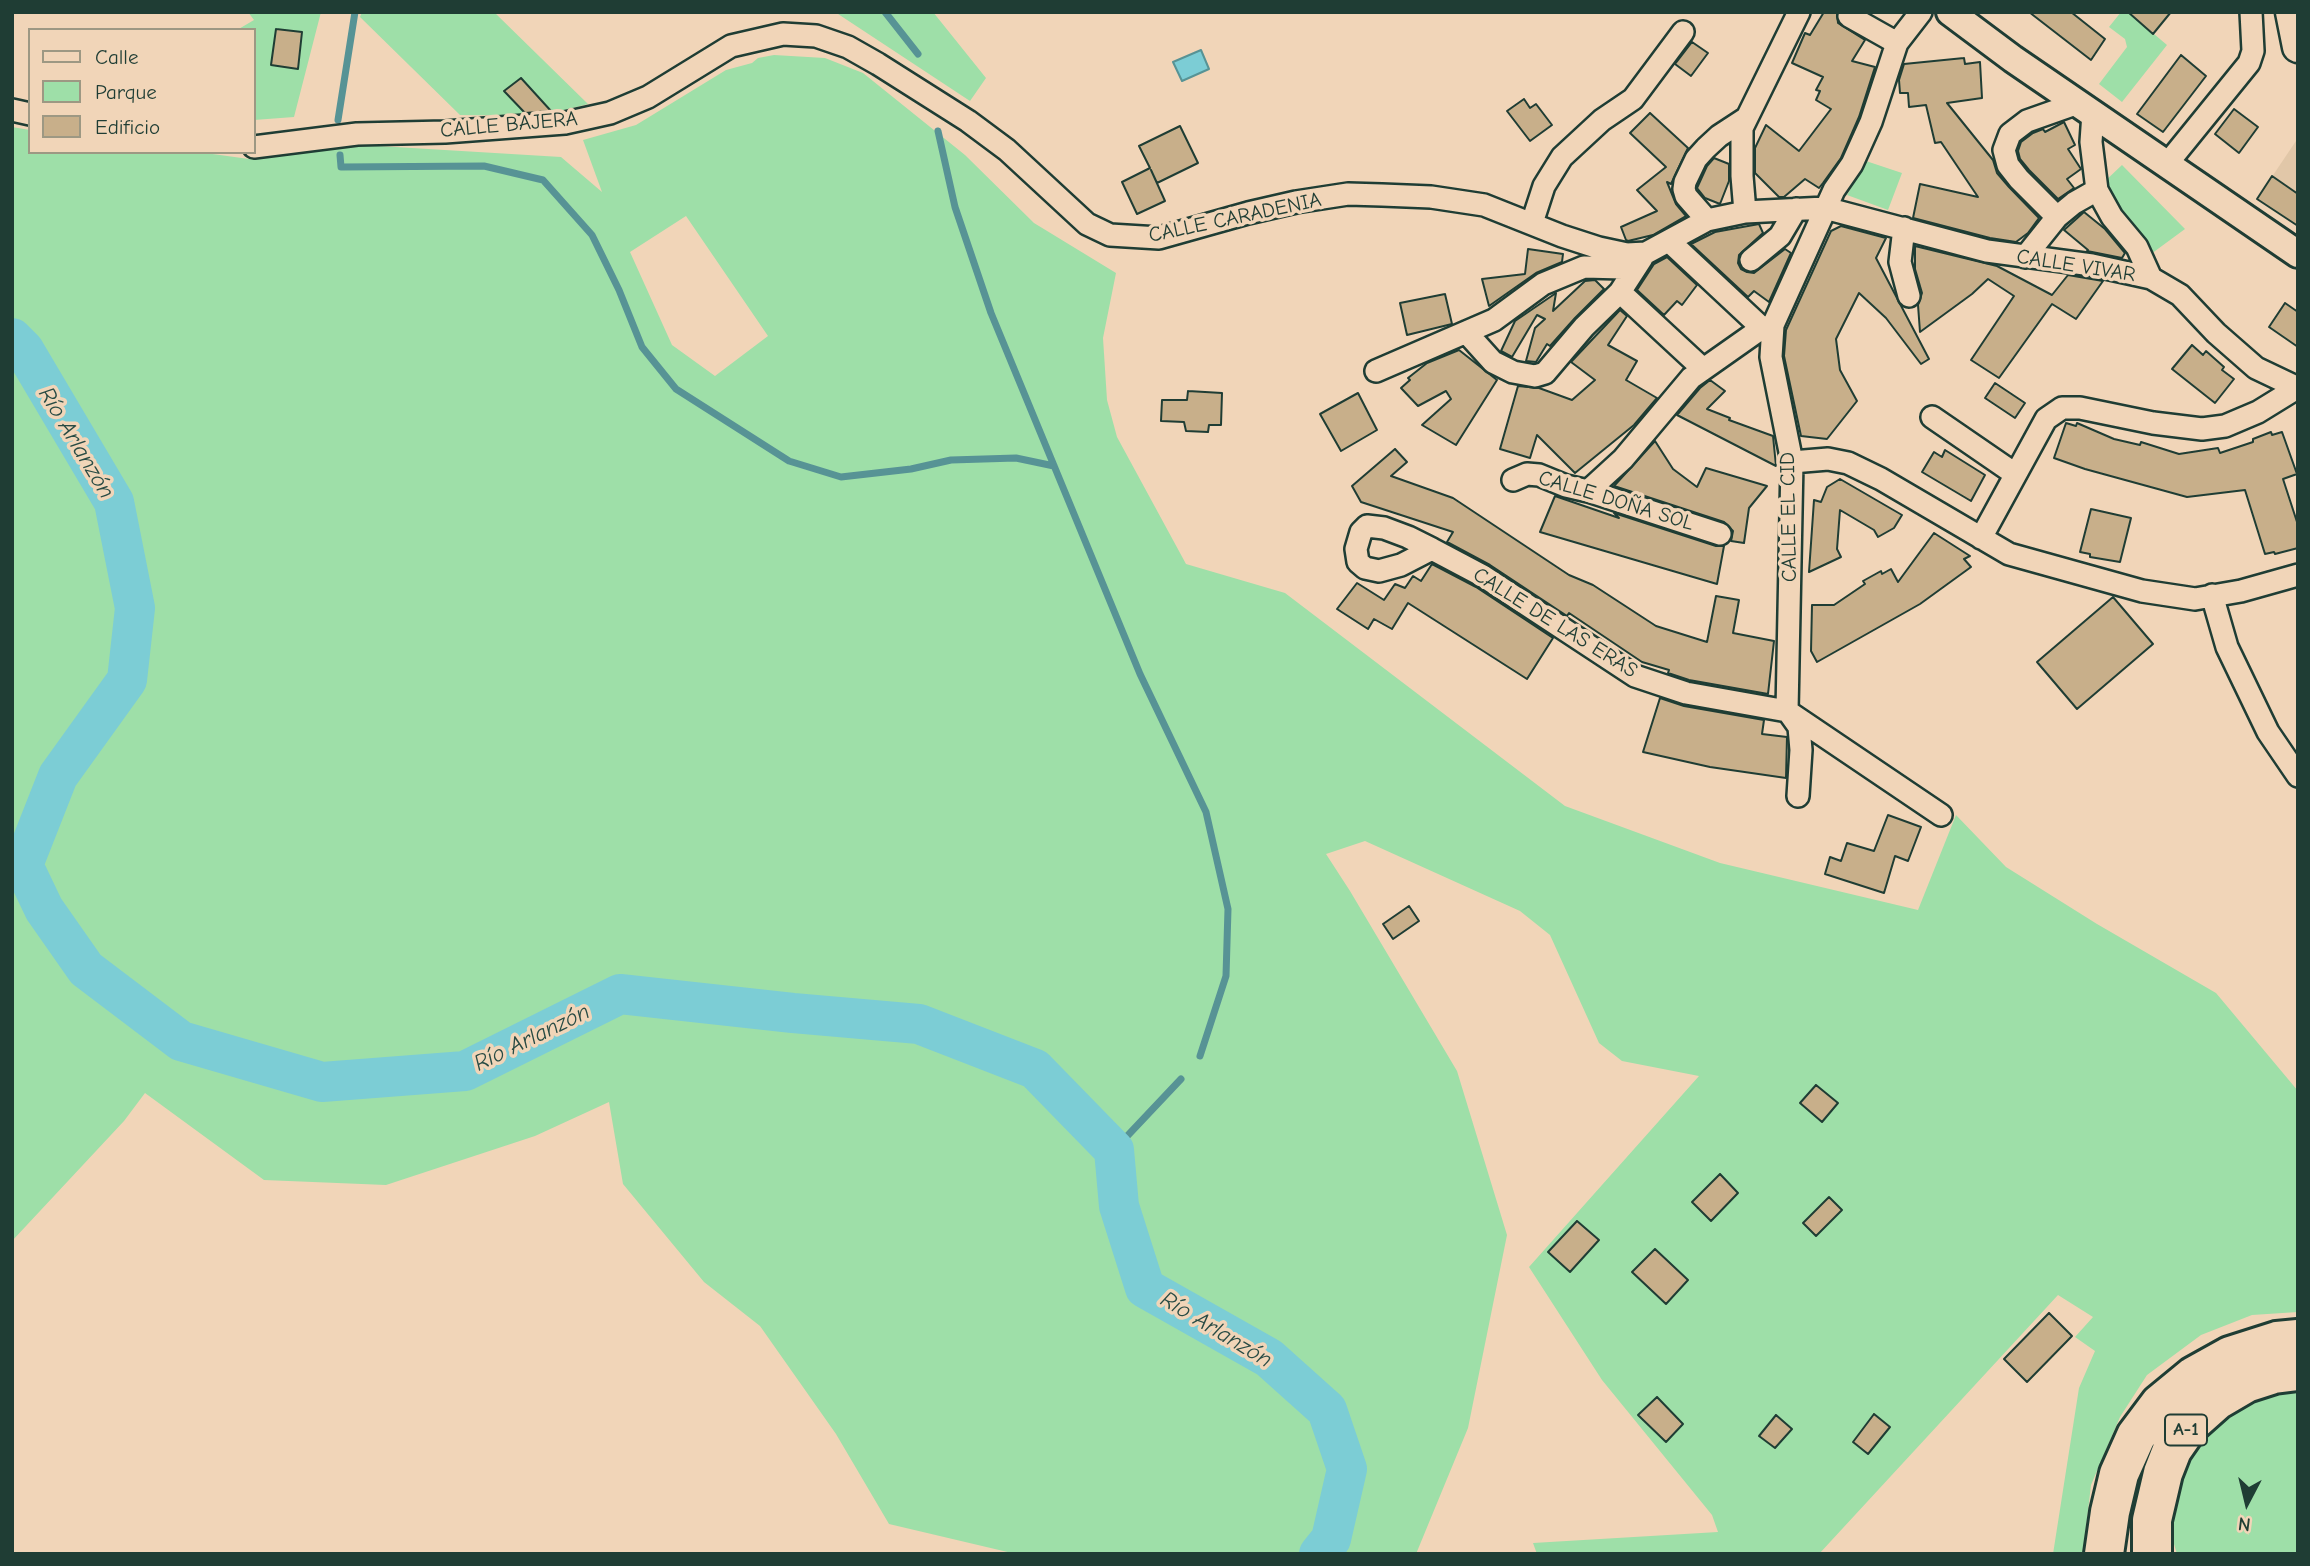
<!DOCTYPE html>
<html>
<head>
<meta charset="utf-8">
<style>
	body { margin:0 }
	#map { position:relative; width:2310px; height:1566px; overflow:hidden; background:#f1d5b8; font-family:"Comic Neue",sans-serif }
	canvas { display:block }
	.frame { position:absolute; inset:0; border:14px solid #1f3d34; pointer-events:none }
	.legend { position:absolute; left:28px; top:28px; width:228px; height:126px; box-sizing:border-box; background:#f1d5b8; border:2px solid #9d9883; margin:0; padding:9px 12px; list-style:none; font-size:21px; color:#1f3d34 }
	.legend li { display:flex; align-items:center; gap:14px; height:35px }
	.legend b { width:35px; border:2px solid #9d9883 }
	.north { position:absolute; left:2212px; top:1468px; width:70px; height:70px; -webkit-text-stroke:5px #f1d5b8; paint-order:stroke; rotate:187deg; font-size:19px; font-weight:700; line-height:28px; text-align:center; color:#1f3d34 }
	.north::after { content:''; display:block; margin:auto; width:24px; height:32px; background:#1f3d34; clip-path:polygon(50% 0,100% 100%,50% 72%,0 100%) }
</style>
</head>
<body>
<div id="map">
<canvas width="2310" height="1566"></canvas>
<div class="frame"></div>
<ul class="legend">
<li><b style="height:9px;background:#f1d5b8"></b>Calle</li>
<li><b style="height:19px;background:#9edfa8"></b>Parque</li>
<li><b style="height:19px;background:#c8af8a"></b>Edificio</li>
</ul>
<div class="north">N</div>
</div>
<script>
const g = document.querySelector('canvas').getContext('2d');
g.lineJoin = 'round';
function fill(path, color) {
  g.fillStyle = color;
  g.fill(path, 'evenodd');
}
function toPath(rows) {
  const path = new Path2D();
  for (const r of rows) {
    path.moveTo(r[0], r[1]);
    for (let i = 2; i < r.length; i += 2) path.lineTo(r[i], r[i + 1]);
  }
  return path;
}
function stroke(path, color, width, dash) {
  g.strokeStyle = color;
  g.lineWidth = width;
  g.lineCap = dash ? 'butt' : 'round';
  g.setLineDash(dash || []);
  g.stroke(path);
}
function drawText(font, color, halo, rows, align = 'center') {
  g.font = font + ' "Comic Neue",sans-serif';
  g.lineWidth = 7;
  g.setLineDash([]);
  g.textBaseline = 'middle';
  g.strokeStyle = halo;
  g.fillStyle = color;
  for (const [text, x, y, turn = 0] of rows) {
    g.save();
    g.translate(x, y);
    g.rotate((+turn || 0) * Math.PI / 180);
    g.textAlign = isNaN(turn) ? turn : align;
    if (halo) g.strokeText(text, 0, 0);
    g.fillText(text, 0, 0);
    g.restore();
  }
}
fill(toPath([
	[2298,138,2298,226,2257,199]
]), '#e1c7a8');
fill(toPath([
	[248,12,321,12,294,117,254,120,254,30,237,30,254,20],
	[362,12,494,12,588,104,542,116,460,115,360,17],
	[835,12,933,12,986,78,970,101],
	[2121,12,2128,12,2167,45,2122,102,2099,84,2127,47,2125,39,2109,27],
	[774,55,825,58,863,73,965,155,1034,223,1116,273,1103,338,1107,400,1117,437,1186,564,1285,593,1565,806,1720,863,1918,910,1956,815,2006,867,2097,924,2216,993,2298,1091,2298,1312,2252,1315,2201,1335,2147,1375,2120,1417,2091,1485,2083,1554,2053,1554,2079,1388,2095,1351,2075,1337,2093,1317,2058,1295,1819,1554,1537,1554,1533,1543,1718,1532,1712,1515,1602,1380,1529,1267,1699,1076,1622,1061,1599,1043,1550,935,1520,911,1365,841,1326,854,1350,891,1457,1071,1507,1235,1468,1428,1416,1554,1016,1554,889,1524,836,1434,760,1326,704,1282,623,1184,609,1102,535,1136,386,1185,264,1180,145,1093,124,1121,12,1241,12,127,30,130,30,152,198,152,249,159,362,145,561,157,602,192,583,140,636,125,726,70,752,63,758,58],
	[686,216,768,336,715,376,672,345,630,252],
	[1866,161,1902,173,1888,210,1847,195],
	[2122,165,2185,229,2151,254,2113,206,2103,183],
	[2298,1389,2298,1554,2177,1554,2171,1534,2177,1498,2196,1443,2222,1419,2263,1398]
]), '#9edfa8');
const water = toPath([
	[1201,50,1209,69,1182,81,1173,62,1201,50]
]);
fill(water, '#7ccdd5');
stroke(water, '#579395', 2);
stroke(toPath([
	[885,12,918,54],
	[338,120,355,12],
	[938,131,955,207,991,313,1140,674,1206,812,1228,909,1226,976,1200,1056],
	[340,155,341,167,484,166,543,180,592,235,619,290,642,347,676,389,789,461,841,477,911,469,951,460,1016,458,1054,466],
	[1114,1150,1181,1079]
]), '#579395', 7);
stroke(toPath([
	[12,338,24,350,114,502,135,608,127,680,58,776,23,865,44,909,86,969,181,1041,322,1082,465,1071,620,994,793,1013,919,1024,1035,1069,1114,1150,1119,1206,1145,1288,1269,1358,1327,1410,1347,1469,1331,1539,1319,1554]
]), '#7ccdd5', 40);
const building = toPath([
	[1824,12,1837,12,1838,23,1865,40,1852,61,1875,67,1859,117,1841,158,1823,183,1819,188,1805,179,1784,197,1779,197,1755,173,1755,148,1766,125,1799,151,1831,109,1816,100,1820,91,1816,90,1823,77,1792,63,1805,33,1810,35,1824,12],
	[2029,12,2071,12,2105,39,2091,60,2029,12],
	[2128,12,2171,12,2153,34,2128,12],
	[276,29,302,32,298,69,271,65,276,29],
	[1692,42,1708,53,1691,76,1675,64,1692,42],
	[2181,55,2206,76,2163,132,2137,114,2181,55],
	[1964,58,1965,64,1980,62,1982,98,1947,103,1993,160,1997,173,2009,187,2039,218,2028,233,2016,242,1990,238,1913,218,1920,184,1978,197,1941,142,1935,143,1926,105,1909,107,1908,93,1900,93,1899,80,1904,64,1964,58],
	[521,78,551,111,525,113,504,91,521,78],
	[1524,99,1530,108,1536,104,1552,125,1530,141,1507,111,1524,99],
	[2234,109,2258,127,2239,153,2215,134,2234,109],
	[1650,113,1688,148,1671,184,1667,182,1676,204,1686,216,1653,235,1628,241,1626,240,1621,227,1657,211,1637,190,1666,167,1630,133,1650,113],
	[2064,122,2075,145,2068,149,2081,169,2067,179,2074,188,2058,199,2029,170,2020,159,2018,151,2021,142,2033,133,2043,129,2045,132,2064,122],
	[1180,126,1198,163,1157,183,1151,170,1165,201,1137,214,1122,182,1150,168,1139,146,1180,126],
	[1714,158,1729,164,1729,181,1720,204,1705,198,1697,188,1707,166,1714,158],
	[2272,176,2298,194,2298,226,2257,199,2272,176],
	[2084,212,2105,229,2125,253,2122,258,2087,251,2088,250,2064,230,2084,212],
	[1759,224,1763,233,1739,255,1738,263,1741,269,1747,272,1754,273,1785,249,1791,253,1769,302,1754,291,1748,297,1691,244,1715,232,1759,224],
	[1841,226,1886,238,1876,258,1929,359,1921,364,1886,318,1859,293,1836,339,1840,370,1857,401,1827,439,1801,436,1784,356,1786,330,1831,231,1841,226],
	[1915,246,1997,266,2052,295,2068,275,2103,281,2076,319,2052,304,1999,378,1971,360,2014,296,1988,279,1972,294,1920,332,1918,305,1922,293,1915,269,1915,246],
	[1528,249,1563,254,1562,262,1536,273,1489,306,1482,279,1525,274,1528,249],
	[1667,257,1697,285,1682,305,1677,301,1664,315,1637,290,1654,264,1667,257],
	[1595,280,1604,289,1575,318,1550,346,1547,344,1536,362,1526,361,1535,328,1545,319,1537,315,1512,357,1501,351,1515,321,1556,293,1553,311,1585,281,1595,280],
	[1445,294,1452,324,1407,335,1400,303,1445,294],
	[2285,303,2298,312,2298,347,2269,327,2285,303],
	[1620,310,1627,316,1608,345,1637,361,1626,380,1657,398,1634,425,1575,473,1537,435,1530,458,1500,449,1518,386,1539,388,1572,400,1595,380,1571,362,1620,310],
	[2192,345,2203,355,2206,351,2224,367,2222,370,2234,379,2215,403,2172,369,2192,345],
	[1459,350,1497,380,1456,445,1422,425,1451,399,1446,391,1418,406,1401,388,1410,380,1408,378,1427,363,1459,350],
	[1710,380,1725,391,1707,409,1730,418,1729,420,1773,436,1776,466,1677,415,1700,388,1710,380],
	[1995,383,2025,403,2015,418,1985,398,1995,383],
	[1188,391,1222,393,1221,425,1209,425,1208,432,1186,431,1184,422,1161,421,1162,400,1187,400,1188,391],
	[1358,393,1377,430,1341,451,1320,414,1358,393],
	[2066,423,2076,426,2077,423,2114,439,2140,445,2141,442,2179,454,2218,448,2220,453,2253,442,2253,439,2271,432,2272,435,2282,432,2297,474,2283,479,2298,525,2298,548,2275,554,2274,552,2265,554,2245,490,2187,497,2085,469,2054,458,2066,423],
	[1655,441,1673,469,1697,487,1706,468,1767,486,1749,508,1744,543,1731,541,1733,531,1724,522,1614,486,1655,441],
	[1395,449,1407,462,1391,476,1453,498,1569,575,1593,585,1656,626,1707,642,1716,596,1739,600,1733,633,1774,641,1768,694,1689,680,1668,673,1669,670,1642,662,1569,613,1567,616,1490,565,1447,542,1453,532,1361,502,1352,486,1395,449],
	[1945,450,1985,475,1971,501,1922,472,1934,452,1942,457,1945,450],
	[1840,479,1902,515,1894,528,1878,537,1874,530,1840,510,1837,549,1841,557,1809,572,1814,500,1821,502,1827,487,1840,479],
	[1555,496,1619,518,1614,513,1716,546,1724,546,1717,584,1540,532,1555,496],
	[2091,509,2131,518,2120,562,2090,557,2090,554,2080,552,2091,509],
	[1934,533,1970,556,1964,559,1971,567,1920,604,1817,662,1811,651,1812,605,1834,605,1865,584,1863,581,1881,571,1882,574,1891,569,1898,582,1934,533],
	[1432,564,1476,587,1553,638,1527,679,1408,603,1392,629,1374,619,1368,629,1337,609,1357,583,1384,600,1395,584,1405,588,1413,576,1421,581,1432,564],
	[2113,597,2153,644,2077,709,2037,662,2113,597],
	[1660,698,1684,706,1764,720,1762,734,1787,737,1786,778,1710,767,1643,752,1660,698],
	[1888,815,1921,827,1908,861,1895,856,1884,893,1825,874,1830,857,1841,861,1847,843,1874,851,1888,815],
	[1409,906,1419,921,1393,939,1383,924,1409,906],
	[1816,1085,1838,1103,1822,1122,1800,1103,1816,1085],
	[1720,1174,1738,1193,1711,1221,1692,1202,1720,1174],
	[1829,1197,1842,1210,1816,1236,1803,1223,1829,1197],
	[1577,1221,1599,1240,1570,1272,1548,1252,1577,1221],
	[1655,1249,1688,1280,1666,1304,1632,1272,1655,1249],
	[2049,1313,2072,1336,2027,1382,2004,1359,2049,1313],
	[1657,1397,1683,1424,1666,1442,1638,1415,1657,1397],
	[1874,1414,1890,1427,1868,1454,1853,1442,1874,1414],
	[1776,1415,1792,1429,1775,1448,1759,1436,1776,1415]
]);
fill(building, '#c8af8a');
stroke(building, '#1f3d34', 2);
const minor = toPath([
	[1849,16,1897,43],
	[12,110,30,114],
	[2093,113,2091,142,2097,190,2112,217,2137,247,2151,278],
	[254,147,357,134,445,132,565,123,610,113,648,97,731,46,783,34,816,36,848,47,878,64,968,121,1007,150,1087,224,1110,235,1159,238,1248,213,1296,202,1348,194,1382,195,1431,197,1484,205,1562,236,1599,248,1627,254,1646,253,1707,220,1745,212,1825,208,1987,251,2092,265,2151,278,2180,295,2216,333,2256,368,2298,388],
	[2167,164,2249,63,2253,51,2251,12],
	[1745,212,1742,176,1742,128,1799,12],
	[2057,217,2019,179,2008,165,2004,150,2010,134,2027,121,2078,103],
	[1707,220,1686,196,1684,189,1685,182,1696,159,1706,148,1719,136,1745,119],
	[1532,223,1544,186,1562,157,1602,120,1633,99,1683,32],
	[1904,228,1900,262,1909,296],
	[1670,242,1762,328],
	[2025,257,2057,217,2074,203,2097,190],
	[1751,260,1780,236,1796,209],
	[1620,292,1702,368],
	[1466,332,1493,362,1513,372,1535,376,1545,373,1584,327,1620,292,1642,258],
	[1376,371,1494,320,1543,284,1584,267,1623,268,1646,253],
	[1932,417,2015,474],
	[1792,462,1828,459,1848,463,1881,479,2009,554,2142,591,2195,599,2241,591,2298,575],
	[1513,480,1527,474,1539,475,1566,486,1588,491,1720,534],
	[1588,491,1623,459,1691,378,1762,328,1773,325],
	[1981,538,2046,419,2062,408,2080,408,2153,423,2202,429,2225,426,2258,412,2297,388],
	[1432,549,1401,565,1379,571,1365,568,1358,562,1356,549,1361,532,1367,526,1384,528,1408,537,1432,549,1483,576,1635,676,1686,693,1787,711,1941,815],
	[2212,595,2227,647,2268,732,2298,776],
	[1787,711,1792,462,1771,357,1773,325,1834,190,1852,164,1871,122,1897,43,1921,12],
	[1789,713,1799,727,1801,750,1798,796]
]);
const tertiary = toPath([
	[1950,12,2013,59,2298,254]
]);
const secondary = toPath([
	[2291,12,2298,47]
]);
const motorway = toPath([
	[2104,1554,2110,1512,2119,1474,2136,1436,2160,1404,2194,1376,2230,1356,2277,1341,2298,1339],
	[2152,1554,2152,1520,2163,1473,2172,1450,2190,1424,2217,1400,2246,1383,2274,1374,2298,1371]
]);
stroke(minor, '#1f3d34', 26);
stroke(tertiary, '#1f3d34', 32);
stroke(secondary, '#1f3d34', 35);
stroke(motorway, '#1f3d34', 44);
stroke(minor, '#f1d5b8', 21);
stroke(tertiary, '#f1d5b8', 26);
stroke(secondary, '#f1d5b8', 30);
stroke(motorway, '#f1d5b8', 38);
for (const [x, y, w] of [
	[2186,1430,42]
]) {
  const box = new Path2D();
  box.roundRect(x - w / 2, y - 15.5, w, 31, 5);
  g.fillStyle = '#f1d5b8';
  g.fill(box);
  stroke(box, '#1f3d34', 2);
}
drawText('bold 19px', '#1f3d34', null, [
	["A-1",2186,1430]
]);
drawText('21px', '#1f3d34', '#f1d5b8', [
	["CALLE BAJERA",509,125,-5],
	["CALLE CARADENIA",1235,218,-12],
	["CALLE VIVAR",2076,266,9],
	["CALLE DOÑA SOL",1616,501,17],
	["CALLE EL CID",1789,517,-91],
	["CALLE DE LAS ERAS",1555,623,32]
]);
drawText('italic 23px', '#284b44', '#f1d5b8', [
	["Río Arlanzón",76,443,59],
	["Río Arlanzón",532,1038,-26],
	["Río Arlanzón",1216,1330,31]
]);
</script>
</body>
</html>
